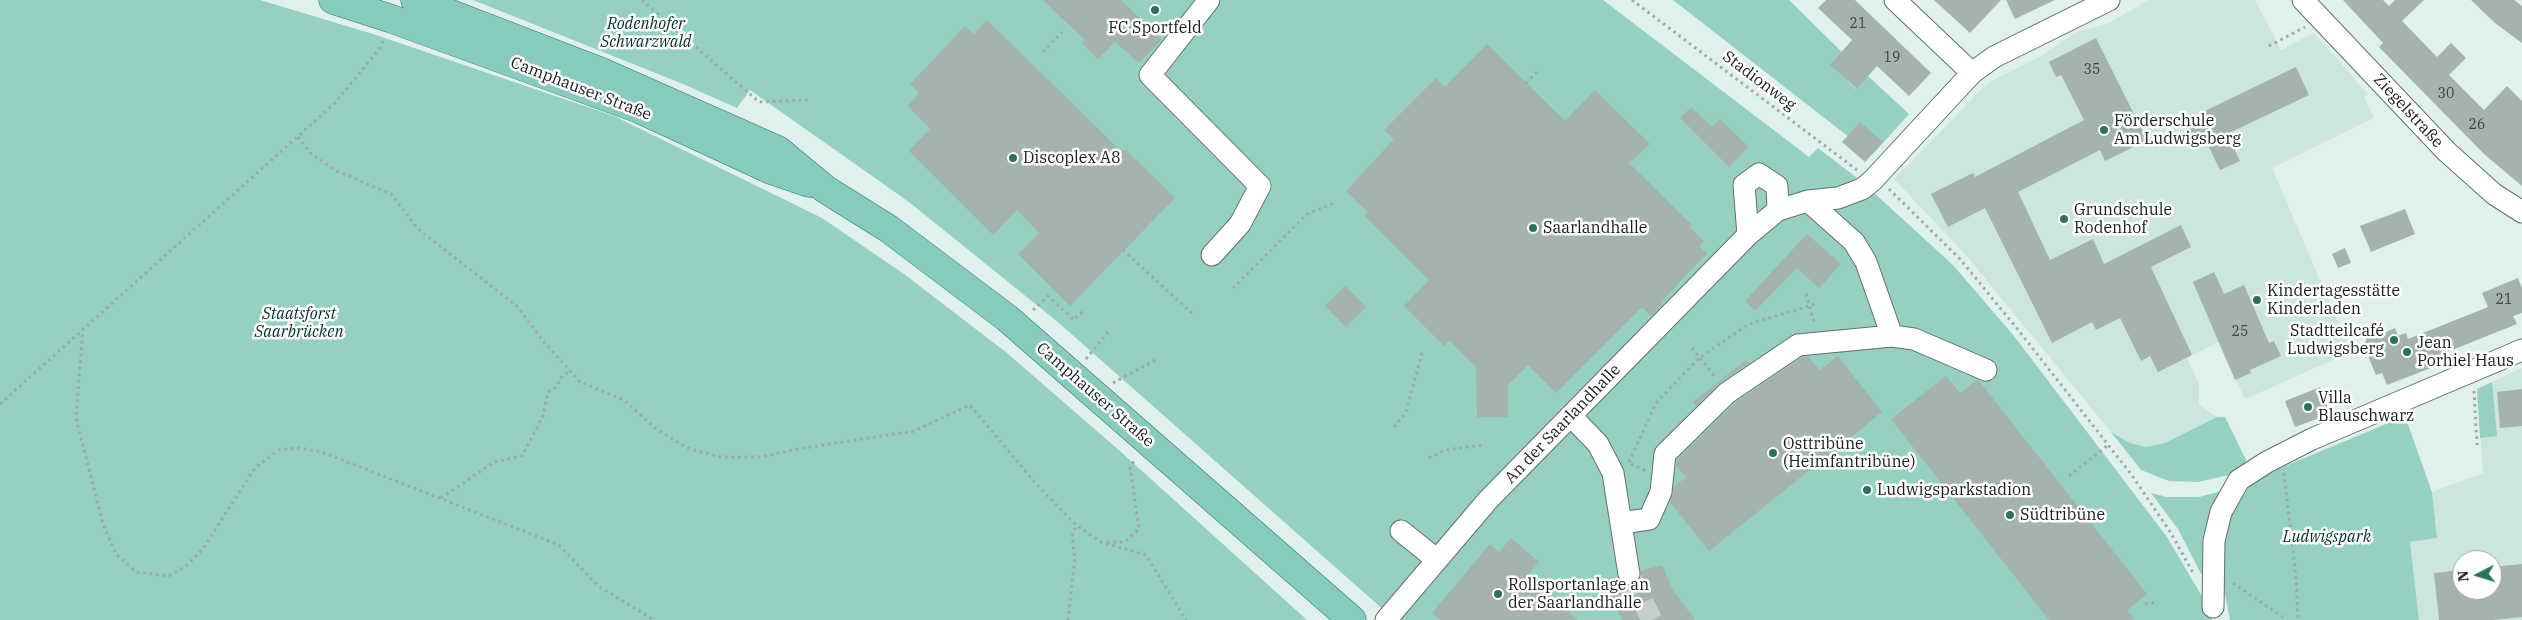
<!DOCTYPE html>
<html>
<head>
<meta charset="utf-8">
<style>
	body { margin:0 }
	#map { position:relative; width:2522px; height:620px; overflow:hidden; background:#e0f0ec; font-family:"IBM Plex Serif",serif }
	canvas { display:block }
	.north { position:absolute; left:2452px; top:550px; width:50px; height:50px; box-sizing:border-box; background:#fff; border:1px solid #a3a5a4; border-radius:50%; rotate:265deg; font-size:14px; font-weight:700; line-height:20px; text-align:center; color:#181d1c }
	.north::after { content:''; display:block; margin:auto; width:18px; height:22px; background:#2c7062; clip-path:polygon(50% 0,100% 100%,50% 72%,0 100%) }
</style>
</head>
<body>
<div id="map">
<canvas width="2522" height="620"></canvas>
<div class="north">N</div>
</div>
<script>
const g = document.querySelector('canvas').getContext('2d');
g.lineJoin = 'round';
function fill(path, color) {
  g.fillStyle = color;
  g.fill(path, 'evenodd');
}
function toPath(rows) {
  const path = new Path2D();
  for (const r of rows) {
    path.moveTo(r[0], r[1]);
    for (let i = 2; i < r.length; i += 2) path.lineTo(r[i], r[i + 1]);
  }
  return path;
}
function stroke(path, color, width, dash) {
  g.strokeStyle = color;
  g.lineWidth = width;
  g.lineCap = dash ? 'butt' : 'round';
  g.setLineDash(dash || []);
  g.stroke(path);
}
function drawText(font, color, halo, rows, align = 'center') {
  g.font = font + ' "IBM Plex Serif",serif';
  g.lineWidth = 5;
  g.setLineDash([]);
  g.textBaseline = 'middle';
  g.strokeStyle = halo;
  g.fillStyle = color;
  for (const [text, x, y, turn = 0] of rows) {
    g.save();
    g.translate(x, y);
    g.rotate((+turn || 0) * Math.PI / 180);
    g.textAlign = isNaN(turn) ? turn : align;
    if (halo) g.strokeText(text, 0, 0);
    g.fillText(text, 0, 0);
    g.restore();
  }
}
fill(toPath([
	[2148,0,2255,0,2281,50,2314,33,2368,94,2364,97,2374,118,2272,168,2351,352,2245,399,2218,342,2187,358,2199,384,2199,405,2217,417,2165,443,2146,447,2130,443,2111,432,1965,254,1894,179,1988,83,2041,56,2077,32,2109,23],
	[2522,368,2522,620,2419,620,2410,542,2437,538,2432,492,2483,473,2477,389],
	[2462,560,2492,560,2492,590,2462,590]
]), '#cce5de');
fill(toPath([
	[0,0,260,0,373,34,614,116,822,218,904,274,1007,353,1121,452,1307,620,0,620],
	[473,0,1603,0,1809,157,1818,148,1861,181,1953,265,2014,336,2167,537,2206,603,2212,620,1395,620,1059,323,909,202,750,90,737,108,683,84],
	[1673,0,1789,0,1842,52,1831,65,1856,89,1868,76,1909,114,1872,155],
	[2492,382,2497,436,2480,438,2477,389],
	[2405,416,2432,492,2437,538,2410,542,2419,620,2230,620,2220,567,2229,515,2248,486,2271,472],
	[2217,417,2225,417,2248,464,2229,475,2198,482,2169,481,2141,470,2111,432,2130,443,2146,447,2165,443],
	[2222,491,2205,572,2201,574,2178,529,2151,493,2167,497,2199,497]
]), '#95d0c1');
fill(toPath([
	[1043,0,1121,0,1162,39,1139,63,1115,42,1098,59,1082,43,1085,40],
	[1826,0,1855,0,1931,73,1909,96,1877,66,1857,89,1830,65,1852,40,1818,8],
	[1934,0,2001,0,1970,33],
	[2006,0,2055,0,2015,19],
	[2343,0,2383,0,2389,6,2395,0,2424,0,2402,21,2437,57,2451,43,2466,58,2449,75,2484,110,2507,86,2522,101,2522,186,2484,154,2379,47,2383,43],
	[2471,0,2514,0,2522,6,2522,43,2495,23],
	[987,20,1122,152,1125,149,1175,198,1070,306,1018,254,1039,233,1017,210,993,235,909,151,930,129,908,106,919,93,910,84,965,26,974,34],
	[2096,38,2147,140,2105,161,2100,150,2018,192,2050,260,2093,239,2104,264,2181,225,2191,247,2151,267,2192,355,2158,372,2150,356,2141,361,2120,318,2096,330,2092,322,2052,343,1985,208,1948,227,1931,194,1973,173,1975,177,2084,120,2061,75,2056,77,2049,62],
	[1487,44,1565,121,1595,90,1650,144,1629,163,1692,225,1690,227,1704,241,1699,246,1707,253,1661,302,1663,304,1651,316,1642,307,1556,393,1528,365,1508,385,1508,417,1477,417,1476,367,1449,340,1444,346,1404,306,1429,280,1364,215,1367,211,1346,191,1394,139,1384,130,1436,78,1445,87],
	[2296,67,2309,95,2227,134,2240,161,2220,170,2207,143,2195,149,2182,122],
	[1691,107,1712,127,1720,119,1749,147,1729,167,1680,118],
	[1860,122,1883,142,1865,162,1842,142],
	[2405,209,2415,234,2371,252,2360,226],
	[1807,234,1841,264,1819,288,1797,268,1755,311,1745,301],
	[2345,248,2351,263,2338,268,2332,254],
	[2214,272,2224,294,2244,285,2269,343,2274,341,2281,356,2250,370,2251,373,2235,380,2193,282],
	[2518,278,2522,288,2522,313,2513,316,2517,324,2432,358,2436,366,2387,385,2382,373,2376,375,2364,346,2373,321,2379,335,2395,328,2398,336,2406,333,2408,339,2488,307,2482,293],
	[1345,286,1366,307,1346,327,1325,306],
	[1838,356,1882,412,1709,551,1670,502,1674,487,1686,477,1676,466,1677,460,1735,403,1802,357,1808,357,1820,370],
	[1746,360,1749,363,1720,383,1696,406,1693,402],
	[1946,376,1960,393,1977,380,1979,381,2147,594,2127,610,2134,620,2049,620,1891,419],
	[2320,387,2330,414,2295,427,2285,401],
	[2522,389,2522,426,2500,428,2497,392],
	[1511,538,1539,562,1527,576,1578,620,1440,620,1432,613,1490,544,1499,552],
	[2522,564,2522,617,2494,620,2439,620,2434,573,2462,570,2462,590,2492,590,2492,567],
	[1662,565,1673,590,1695,620,1622,620,1605,581,1617,577,1624,585,1631,586,1640,579,1641,571]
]), '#a4b3ae');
stroke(toPath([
	[1629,574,1652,620]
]), '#c2d0cd', 21, [21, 11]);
const minor = toPath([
	[1209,0,1150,75,1260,186,1240,224,1212,255],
	[1895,0,1972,73],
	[2303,0,2447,152,2494,194,2522,212],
	[1808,201,1854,242,1866,262,1892,336],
	[1748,235,1744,185,1759,174,1777,186,1778,210],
	[1571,416,1598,444,1613,473,1629,574],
	[1621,523,1649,519,1661,492,1665,454,1727,393,1798,345,1892,336,1914,339,1986,370],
	[1401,531,1436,559],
	[2213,607,2214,541,2221,512,2239,480,2267,462,2312,439,2522,350],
	[1386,620,1488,500,1748,235,1778,210,1808,201,1838,198,1862,189,1872,181,1972,73,1994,57,2109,0]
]);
const major = toPath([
	[333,0,392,19,639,109,771,170,809,183],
	[415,0,602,72,778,150,825,189,889,229,1007,318,1352,620]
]);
stroke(minor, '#63706d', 23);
stroke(major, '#2c7769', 29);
stroke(toPath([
	[642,0,759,102,810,100],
	[1632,0,1857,170],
	[2269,46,2305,27],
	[1043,52,1062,32],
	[1526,83,1540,69],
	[298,137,310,153,337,171,391,194,418,229,518,307,543,341,580,382,624,400,655,428,687,448,720,457,761,457,798,449,914,431,970,405,1037,485,1076,525,1101,542,1146,555,1186,620],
	[1889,189,1960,259,2019,331,2131,474,2171,533,2193,573],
	[1123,250,1195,316],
	[1233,288,1307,214,1336,202],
	[1806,294,1815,325],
	[1033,310,1048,296,1074,320,1083,311],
	[83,328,76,418,103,524,116,554,136,572,169,576,186,566,202,550,255,468,279,450,299,448,322,452,559,545,598,586,654,620],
	[1692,348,1716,378],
	[1086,359,1108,332],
	[1113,383,1157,359],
	[2474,391,2477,445],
	[0,404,335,103,380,48,384,38],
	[1394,427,1406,412,1422,353],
	[1429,458,1445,450,1484,445],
	[1629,462,1656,403,1699,358,1749,324,1816,304],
	[1631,464,1646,471],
	[2284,473,2296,577,2298,620],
	[2069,476,2108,445],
	[441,498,494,462,522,456,543,416,548,392,555,388,563,375,571,371],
	[1107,542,1125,542,1139,529,1130,466,1135,460],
	[2233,583,2287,620],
	[2145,604,2158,602],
	[1068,620,1075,557,1072,537,1076,525]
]), '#9daaa7', 3, [2.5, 4]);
stroke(minor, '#fff', 21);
stroke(major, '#86cbbe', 28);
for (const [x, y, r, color] of [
	[1155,10,5,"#2c7062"],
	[2104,130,5,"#2c7062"],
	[1013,158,5,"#2c7062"],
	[2064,219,5,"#2c7062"],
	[1533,228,5,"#2c7062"],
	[2257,300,5,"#2c7062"],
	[2394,340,5,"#2c7062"],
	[2407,352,5,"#2c7062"],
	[2308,407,5,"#2c7062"],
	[1773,453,5,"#2c7062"],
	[1867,490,5,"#2c7062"],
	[2010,515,5,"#2c7062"],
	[1498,594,5,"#2c7062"]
]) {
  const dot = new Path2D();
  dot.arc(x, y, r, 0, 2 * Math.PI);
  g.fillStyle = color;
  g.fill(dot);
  stroke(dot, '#fff', 2);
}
drawText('14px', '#3b4240', null, [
	["21",1858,24],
	["19",1892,58],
	["35",2092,70],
	["30",2446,94],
	["26",2477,125],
	["21",2504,300],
	["25",2240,332]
]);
drawText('italic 16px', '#023129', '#fff', [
	["Rodenhofer",646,24],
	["Schwarzwald",646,42],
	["Staatsforst",299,314],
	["Saarbrücken",299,332],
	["Ludwigspark",2327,537]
]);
drawText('16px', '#181d1c', '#fff', [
	["FC Sportfeld",1155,28,"center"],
	["Förderschule",2114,121],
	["Am Ludwigsberg",2114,139],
	["Discoplex A8",1023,158],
	["Grundschule",2074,210],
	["Rodenhof",2074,228],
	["Saarlandhalle",1543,228],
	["Kindertagesstätte",2267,291],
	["Kinderladen",2267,309],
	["Stadtteilcafé",2384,331,"right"],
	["Ludwigsberg",2384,349,"right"],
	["Jean",2417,343],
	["Porhiel Haus",2417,361],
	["Villa",2318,398],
	["Blauschwarz",2318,416],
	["Osttribüne",1783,444],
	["(Heimfantribüne)",1783,462],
	["Ludwigsparkstadion",1877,490],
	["Südtribüne",2020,515],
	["Rollsportanlage an",1508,585],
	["der Saarlandhalle",1508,603]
], 'left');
drawText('16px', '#181d1c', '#fff', [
	["Stadionweg",1759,81,37],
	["Camphauser Straße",581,89,21],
	["Ziegelstraße",2408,111,47],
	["Camphauser Straße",1095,395,41],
	["An der Saarlandhalle",1563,424,-46]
]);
</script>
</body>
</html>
